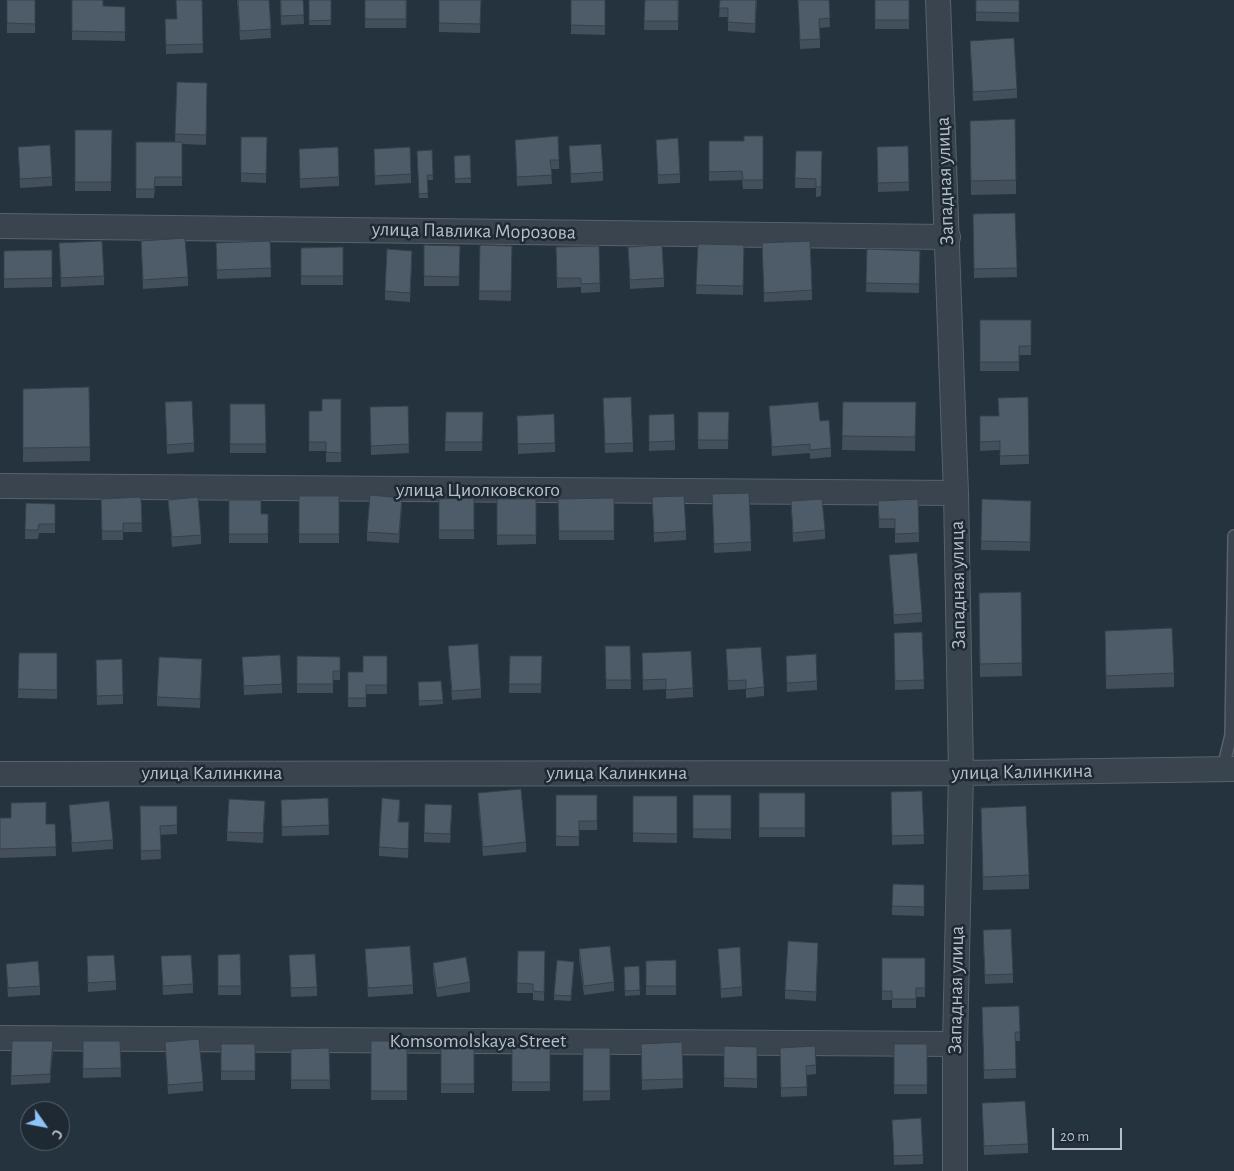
<!DOCTYPE html>
<html>
<head>
<meta charset="utf-8">
<style>
	body { margin:0 }
	#map { position:relative; width:1234px; height:1171px; overflow:hidden; background:#25333e; font-family:"Alegreya Sans",sans-serif }
	canvas { display:block }
	.north { position:absolute; left:20px; top:1101px; width:50px; height:50px; box-sizing:border-box; background:#1e2933; border:1px solid #5a656f; border-radius:50%; rotate:123deg; font-size:14px; font-weight:700; line-height:20px; text-align:center; color:#b5bfc9 }
	.north::after { content:''; display:block; margin:auto; width:18px; height:22px; background:#8dc3f6; clip-path:polygon(50% 0,100% 100%,50% 72%,0 100%) }
	.scale { position:absolute; left:1052px; top:1128px; width:70px; height:22px; box-sizing:border-box; border:2px solid #b5bfc9; border-top:0; padding-left:6px; font-size:15px; line-height:18px; white-space:nowrap; color:#b5bfc9; -webkit-text-stroke:4px #1e2933; paint-order:stroke }
</style>
</head>
<body>
<div id="map">
<canvas width="1234" height="1171"></canvas>
<div class="north">С</div>
<div class="scale">20 m</div>
</div>
<script>
const g = document.querySelector('canvas').getContext('2d');
g.lineJoin = 'round';
function toPath(rows) {
  const path = new Path2D();
  for (const r of rows) {
    path.moveTo(r[0], r[1]);
    for (let i = 2; i < r.length; i += 2) path.lineTo(r[i], r[i + 1]);
  }
  return path;
}
function stroke(path, color, width, dash) {
  g.strokeStyle = color;
  g.lineWidth = width;
  g.lineCap = dash ? 'butt' : 'round';
  g.setLineDash(dash || []);
  g.stroke(path);
}
function fill(path, color) {
  g.fillStyle = color;
  g.fill(path, 'evenodd');
}
function drawText(font, color, halo, rows, align = 'center') {
  g.font = font + ' "Alegreya Sans",sans-serif';
  g.lineWidth = 5;
  g.setLineDash([]);
  g.textBaseline = 'middle';
  g.strokeStyle = halo;
  g.fillStyle = color;
  for (const [text, x, y, turn = 0] of rows) {
    g.save();
    g.translate(x, y);
    g.rotate((+turn || 0) * Math.PI / 180);
    g.textAlign = isNaN(turn) ? turn : align;
    if (halo) g.strokeText(text, 0, 0);
    g.fillText(text, 0, 0);
    g.restore();
  }
}
const lane = toPath([
	[1223,768,1231,735,1234,536]
]);
const street = toPath([
	[938,0,956,493,961,773,955,1044,955,1171],
	[0,226,948,237],
	[0,486,956,493],
	[0,774,961,773,1234,769],
	[0,1038,955,1044]
]);
stroke(lane, '#57626c', 14);
stroke(street, '#57626c', 26);
stroke(lane, '#39444e', 11);
stroke(street, '#39444e', 24);
fill(toPath([
	[7,0,35,0,35,33,7,33],
	[72,0,103,6,125,7,125,41,72,40],
	[202,0,203,53,166,54,165,19,177,19],
	[237,0,269,0,271,38,240,40],
	[280,0,303,0,304,24,281,25],
	[309,0,331,0,331,25,309,25],
	[365,0,407,0,406,28,365,28],
	[439,0,481,0,480,33,439,32],
	[571,0,605,0,605,35,571,34],
	[645,0,679,0,678,30,644,30],
	[720,0,757,0,755,33,728,31,728,17,719,17],
	[798,0,829,0,830,27,820,28,820,48,800,49],
	[875,0,909,0,909,29,875,29],
	[976,0,1019,0,1019,22,976,21],
	[970,41,1017,89,1017,98,973,101],
	[177,82,207,92,206,145,182,144,182,186,155,186,154,198,136,198,136,142,175,142],
	[75,130,112,130,111,191,75,191],
	[970,134,1016,180,1016,194,971,195],
	[763,136,763,189,743,189,742,180,709,181,709,141,744,141],
	[241,137,267,137,266,183,241,182],
	[515,140,559,160,559,169,551,169,552,184,517,186],
	[656,140,680,174,680,183,658,184],
	[569,146,603,172,603,181,571,183],
	[908,146,909,191,878,192,877,156],
	[18,147,52,177,52,186,20,188],
	[299,149,339,177,339,186,300,188],
	[432,150,433,180,427,180,428,198,419,198,417,151],
	[796,151,822,151,821,196,816,197,816,188,795,188],
	[470,155,471,183,455,183,454,156],
	[374,158,411,174,411,183,375,185],
	[1015,213,1017,277,974,278,973,214],
	[141,241,188,277,188,286,143,289],
	[270,241,271,277,217,279,216,243],
	[59,243,104,276,104,285,61,287],
	[762,243,812,290,812,300,764,302],
	[698,244,744,245,743,295,696,294],
	[424,245,460,246,459,286,424,286],
	[480,245,512,246,511,301,479,300],
	[599,246,600,292,581,293,581,287,557,288,556,247],
	[343,247,343,285,301,285,301,248],
	[628,247,664,278,664,287,630,289],
	[867,249,920,251,919,293,866,292],
	[52,250,52,287,4,288,4,251],
	[412,260,410,302,385,300,385,291],
	[980,320,1031,320,1031,355,1019,355,1019,371,980,371],
	[89,387,90,461,23,462,23,389],
	[1028,397,1029,464,1000,465,1000,450,980,451,980,416,998,416],
	[603,398,633,443,633,452,605,453],
	[341,399,341,462,326,462,326,451,309,451,309,411,322,411],
	[165,402,194,443,194,452,167,454],
	[843,402,916,402,915,451,842,450],
	[230,404,265,404,266,453,230,453],
	[408,406,409,453,371,455,370,407],
	[769,406,820,421,831,448,831,457,810,459,810,453,772,456],
	[446,412,483,412,482,451,445,451],
	[698,412,729,412,728,449,698,449],
	[649,415,675,441,675,450,649,451],
	[517,416,555,443,555,452,518,454],
	[712,494,751,542,751,551,714,553],
	[299,496,339,496,339,543,299,543],
	[141,497,142,532,123,532,123,540,102,540,101,499],
	[652,497,686,531,686,540,654,542],
	[474,498,474,539,439,539,439,499],
	[614,498,614,540,559,540,558,499],
	[497,499,536,499,536,544,497,545],
	[982,499,1031,510,1030,551,981,550],
	[168,500,201,535,201,544,172,547],
	[229,500,261,514,268,514,268,543,229,543],
	[791,501,825,530,825,539,793,542],
	[878,501,919,533,919,542,895,543,895,528,879,528],
	[55,504,55,533,39,533,38,539,25,539,25,530],
	[402,507,399,543,367,541,367,532],
	[889,555,922,613,922,622,894,624],
	[1021,592,1022,676,980,677,979,593],
	[1105,631,1174,673,1174,687,1106,689],
	[922,632,924,689,895,690,894,633],
	[448,646,481,689,481,698,452,700],
	[605,646,630,646,631,689,606,689],
	[726,649,764,687,764,696,746,698,746,689,728,690],
	[19,653,57,653,57,699,18,698],
	[642,653,693,688,693,697,666,699,666,689,643,690],
	[297,656,340,657,340,680,333,680,333,693,297,693],
	[387,656,387,694,366,694,366,707,348,707,348,672,363,672],
	[510,656,542,656,541,693,509,693],
	[786,656,817,681,817,690,787,692],
	[242,657,282,684,282,693,244,695],
	[202,668,200,708,157,706,157,697],
	[96,669,123,695,123,704,97,705],
	[418,687,443,700,443,704,419,706],
	[922,791,924,844,892,845,891,792],
	[478,793,526,842,526,852,483,856,478,802],
	[759,793,805,793,805,837,759,837],
	[556,795,597,795,597,830,579,830,579,846,556,846],
	[693,795,731,795,731,839,693,838],
	[633,796,677,796,677,843,633,842],
	[328,798,329,835,282,836,281,800],
	[69,805,113,840,113,849,72,852],
	[140,806,177,806,177,834,160,835,161,859,141,860],
	[981,808,1029,875,1029,889,983,890],
	[400,809,399,822,409,831,408,858,379,856,379,847],
	[265,810,263,843,227,841,227,832],
	[452,814,450,843,424,842,424,833],
	[0,818,46,824,55,824,56,856,0,858],
	[924,885,924,916,892,915,892,906],
	[983,939,1013,974,1013,983,985,984],
	[365,949,413,985,413,994,368,997],
	[579,949,614,982,614,991,584,995,579,959],
	[718,949,742,987,742,996,721,998],
	[518,951,545,951,544,1001,533,1000,533,993,517,993],
	[818,952,816,1001,785,999,785,990],
	[240,954,241,995,218,995,218,955],
	[289,955,317,987,317,996,291,997],
	[87,956,116,981,116,990,88,992],
	[161,956,193,984,193,993,163,995],
	[882,958,925,958,925,997,916,997,916,1008,892,1008,892,1000,882,1000],
	[676,960,676,995,646,995,646,961],
	[433,963,470,982,470,992,437,997,433,972],
	[6,964,40,986,40,995,8,997],
	[639,966,640,995,625,996,624,967],
	[574,967,571,1001,554,1000,554,995],
	[1019,1006,1020,1041,1015,1041,1016,1078,984,1079,982,1017],
	[83,1041,120,1041,121,1077,83,1078],
	[371,1041,407,1041,407,1100,371,1100],
	[165,1042,203,1082,203,1091,168,1094],
	[682,1042,683,1088,642,1090,641,1044],
	[221,1044,255,1044,255,1080,221,1080],
	[894,1044,927,1044,927,1094,894,1094],
	[474,1045,474,1093,441,1093,441,1046],
	[724,1046,757,1047,757,1088,724,1087],
	[512,1047,550,1047,550,1091,512,1091],
	[329,1048,330,1089,291,1089,291,1049],
	[583,1048,610,1048,610,1100,583,1101],
	[780,1048,816,1065,816,1074,807,1075,807,1096,781,1097],
	[53,1050,50,1083,11,1085,11,1076],
	[982,1103,1028,1144,1028,1153,984,1155],
	[892,1120,923,1155,923,1164,894,1165]
]), '#434f5a');
fill(toPath([
	[402,498,402,507,399,543,399,534],
	[53,1041,53,1050,50,1083,50,1074]
]), '#37404a');
const building = toPath([
	[7,0,35,0,35,24,7,23,7,0],
	[72,0,103,0,103,6,125,7,125,32,72,31,72,0],
	[176,0,202,0,203,44,166,45,165,19,177,19,176,0],
	[238,0,269,0,271,29,240,31,238,0],
	[281,0,303,0,304,15,281,16,281,0],
	[309,0,331,0,331,20,309,21,309,0],
	[365,0,406,0,406,19,365,19,365,0],
	[439,0,481,0,480,24,439,23,439,0],
	[571,0,605,0,605,26,571,25,571,0],
	[645,0,678,0,678,21,644,21,645,0],
	[720,0,756,0,755,24,728,22,728,8,719,8,720,0],
	[798,0,829,0,830,18,819,19,820,39,800,40,798,0],
	[875,0,909,0,909,20,875,20,875,0],
	[976,0,1019,0,1019,13,976,12,976,0],
	[1014,38,1017,89,973,92,970,41,1014,38],
	[177,82,207,83,206,135,175,134,177,82],
	[1015,119,1016,180,971,181,970,121,1015,119],
	[75,130,112,130,111,182,75,182,75,130],
	[558,136,559,160,550,160,552,175,517,177,515,140,558,136],
	[744,136,763,136,763,180,743,180,742,171,709,172,709,141,744,141,744,136],
	[241,137,267,137,266,174,241,173,241,137],
	[678,138,680,174,658,175,656,140,678,138],
	[136,142,182,142,182,177,155,177,154,189,136,189,136,142],
	[601,144,603,172,571,174,569,146,601,144],
	[50,145,52,177,20,179,18,147,50,145],
	[908,146,909,182,878,183,877,147,908,146],
	[338,147,339,177,300,179,299,149,338,147],
	[410,147,411,174,375,176,374,149,410,147],
	[432,150,433,175,427,175,428,193,419,194,417,151,432,150],
	[796,151,822,151,821,187,816,187,816,179,795,178,796,151],
	[470,155,471,178,455,179,454,156,470,155],
	[1015,213,1017,268,974,269,973,214,1015,213],
	[185,238,188,277,143,280,141,241,185,238],
	[102,241,104,276,61,278,59,243,102,241],
	[270,241,271,268,217,270,216,243,270,241],
	[810,241,812,290,764,293,762,243,810,241],
	[698,244,744,245,743,286,696,285,698,244],
	[424,245,460,246,459,277,424,276,424,245],
	[480,245,512,246,511,291,479,291,480,245],
	[662,245,664,278,630,280,628,247,662,245],
	[599,246,600,283,581,284,581,278,557,278,556,247,599,246],
	[343,247,343,276,301,276,301,248,343,247],
	[387,249,412,251,410,293,385,291,387,249],
	[867,249,920,251,919,284,866,283,867,249],
	[52,250,52,278,4,279,4,251,52,250],
	[980,320,1031,320,1031,346,1019,346,1019,362,980,362,980,320],
	[89,387,90,447,23,448,23,389,89,387],
	[631,397,633,443,605,444,603,398,631,397],
	[1028,397,1029,455,1000,456,1000,441,980,442,980,416,999,416,998,398,1028,397],
	[322,399,341,399,341,453,326,452,326,442,309,442,309,411,322,411,322,399],
	[192,401,194,443,167,445,165,402,192,401],
	[818,402,820,421,829,420,831,448,810,450,810,444,772,447,769,406,818,402],
	[843,402,916,402,915,437,842,436,843,402],
	[230,404,265,404,266,444,230,444,230,404],
	[408,406,409,444,371,446,370,407,408,406],
	[446,412,483,412,482,442,445,442,446,412],
	[698,412,729,412,728,440,698,440,698,412],
	[554,414,555,443,518,444,517,416,554,414],
	[674,414,675,441,649,442,649,415,674,414],
	[749,493,751,542,714,544,712,494,749,493],
	[370,495,402,498,399,534,367,532,370,495],
	[299,496,339,496,339,534,299,534,299,496],
	[684,496,686,531,654,533,652,497,684,496],
	[141,497,142,523,123,523,123,531,102,531,101,499,141,497],
	[198,497,201,535,172,537,168,500,198,497],
	[474,498,474,530,439,530,439,499,474,498],
	[614,498,614,531,559,531,558,499,614,498],
	[497,499,536,499,536,535,497,535,497,499],
	[822,499,825,530,793,533,791,501,822,499],
	[918,499,919,533,895,534,895,519,879,519,878,501,918,499],
	[982,499,1031,501,1030,542,981,541,982,499],
	[229,500,261,500,261,514,268,514,268,534,229,534,229,500],
	[26,503,55,504,55,524,39,524,38,530,25,530,26,503],
	[917,553,922,613,894,615,889,555,917,553],
	[1021,592,1022,663,980,664,979,593,1021,592],
	[1172,628,1174,673,1106,676,1105,631,1172,628],
	[922,632,924,680,895,681,894,633,922,632],
	[478,644,481,689,452,691,448,646,478,644],
	[605,646,630,646,631,680,606,680,605,646],
	[761,647,764,687,746,689,746,680,728,681,726,649,761,647],
	[691,651,693,688,666,690,666,679,643,680,642,653,691,651],
	[19,653,57,653,57,690,18,689,19,653],
	[816,654,817,681,787,683,786,656,816,654],
	[280,655,282,684,244,686,242,657,280,655],
	[297,656,340,657,340,671,333,671,333,684,297,684,297,656],
	[363,656,387,656,387,685,366,685,366,698,348,698,348,672,363,672,363,656],
	[510,656,542,656,541,684,509,684,510,656],
	[159,657,202,659,200,699,157,697,159,657],
	[122,659,123,695,97,696,96,660,122,659],
	[441,681,443,700,419,701,418,682,441,681],
	[521,789,526,842,483,847,478,793,521,789],
	[922,791,924,835,892,836,891,792,922,791],
	[759,793,805,793,805,828,759,828,759,793],
	[556,795,597,795,597,821,579,821,579,837,556,836,556,795],
	[693,795,731,795,731,829,693,829,693,795],
	[633,796,677,796,677,834,633,833,633,796],
	[328,798,329,825,282,827,281,800,328,798],
	[382,798,400,800,398,822,409,822,408,849,379,847,382,798],
	[229,799,265,801,263,833,227,832,229,799],
	[109,801,113,840,72,843,69,805,109,801],
	[46,802,46,824,55,824,56,847,0,849,0,818,11,818,11,803,46,802],
	[425,804,452,805,450,834,424,833,425,804],
	[140,806,177,806,177,825,160,826,161,850,141,851,140,806],
	[1026,806,1029,875,983,877,981,808,1026,806],
	[893,884,924,885,924,907,892,906,893,884],
	[1011,929,1013,974,985,975,983,930,1011,929],
	[788,941,818,943,816,992,785,990,788,941],
	[410,946,413,985,368,988,365,949,410,946],
	[610,946,614,982,584,986,579,949,610,946],
	[740,947,742,987,721,989,718,949,740,947],
	[518,951,545,951,544,992,533,991,533,984,517,983,518,951],
	[240,954,241,986,218,986,218,955,240,954],
	[315,954,317,987,291,988,289,955,315,954],
	[114,955,116,981,88,983,87,956,114,955],
	[191,955,193,984,163,986,161,956,191,955],
	[466,957,470,982,437,988,433,963,466,957],
	[882,958,925,958,925,988,916,988,916,999,892,999,892,991,882,991,882,958],
	[557,960,574,962,571,996,554,995,557,960],
	[676,960,676,986,646,986,646,961,676,960],
	[38,961,40,986,8,988,6,964,38,961],
	[639,966,640,990,625,991,624,967,639,966],
	[1019,1006,1020,1032,1015,1032,1016,1069,984,1070,982,1007,1019,1006],
	[199,1039,203,1082,168,1085,165,1042,199,1039],
	[12,1041,53,1041,50,1074,11,1076,12,1041],
	[83,1041,120,1041,121,1068,83,1069,83,1041],
	[371,1041,407,1041,407,1091,371,1091,371,1041],
	[682,1042,683,1079,642,1080,641,1044,682,1042],
	[221,1044,255,1044,255,1071,221,1071,221,1044],
	[894,1044,927,1044,927,1085,894,1085,894,1044],
	[474,1045,474,1084,441,1084,441,1046,474,1045],
	[724,1046,757,1047,757,1079,724,1078,724,1046],
	[815,1046,816,1065,806,1066,807,1087,781,1088,780,1048,815,1046],
	[512,1047,550,1047,550,1082,512,1082,512,1047],
	[329,1048,330,1080,291,1080,291,1049,329,1048],
	[583,1048,610,1048,610,1091,583,1091,583,1048],
	[1025,1101,1028,1144,984,1146,982,1103,1025,1101],
	[921,1118,923,1155,894,1156,892,1120,921,1118]
]);
fill(building, '#4e5c69');
stroke(building, '#37404a', 1);
drawText('20px', '#b5bfc9', '#1e2933', [
	["Западная улица",945,181,-92],
	["улица Павлика Морозова",474,231,1],
	["улица Циолковского",478,490],
	["Западная улица",958,585,-91],
	["улица Калинкина",1022,772,-1],
	["улица Калинкина",212,773],
	["улица Калинкина",617,773],
	["Западная улица",956,990,-89],
	["Komsomolskaya Street",478,1041]
]);
</script>
</body>
</html>
